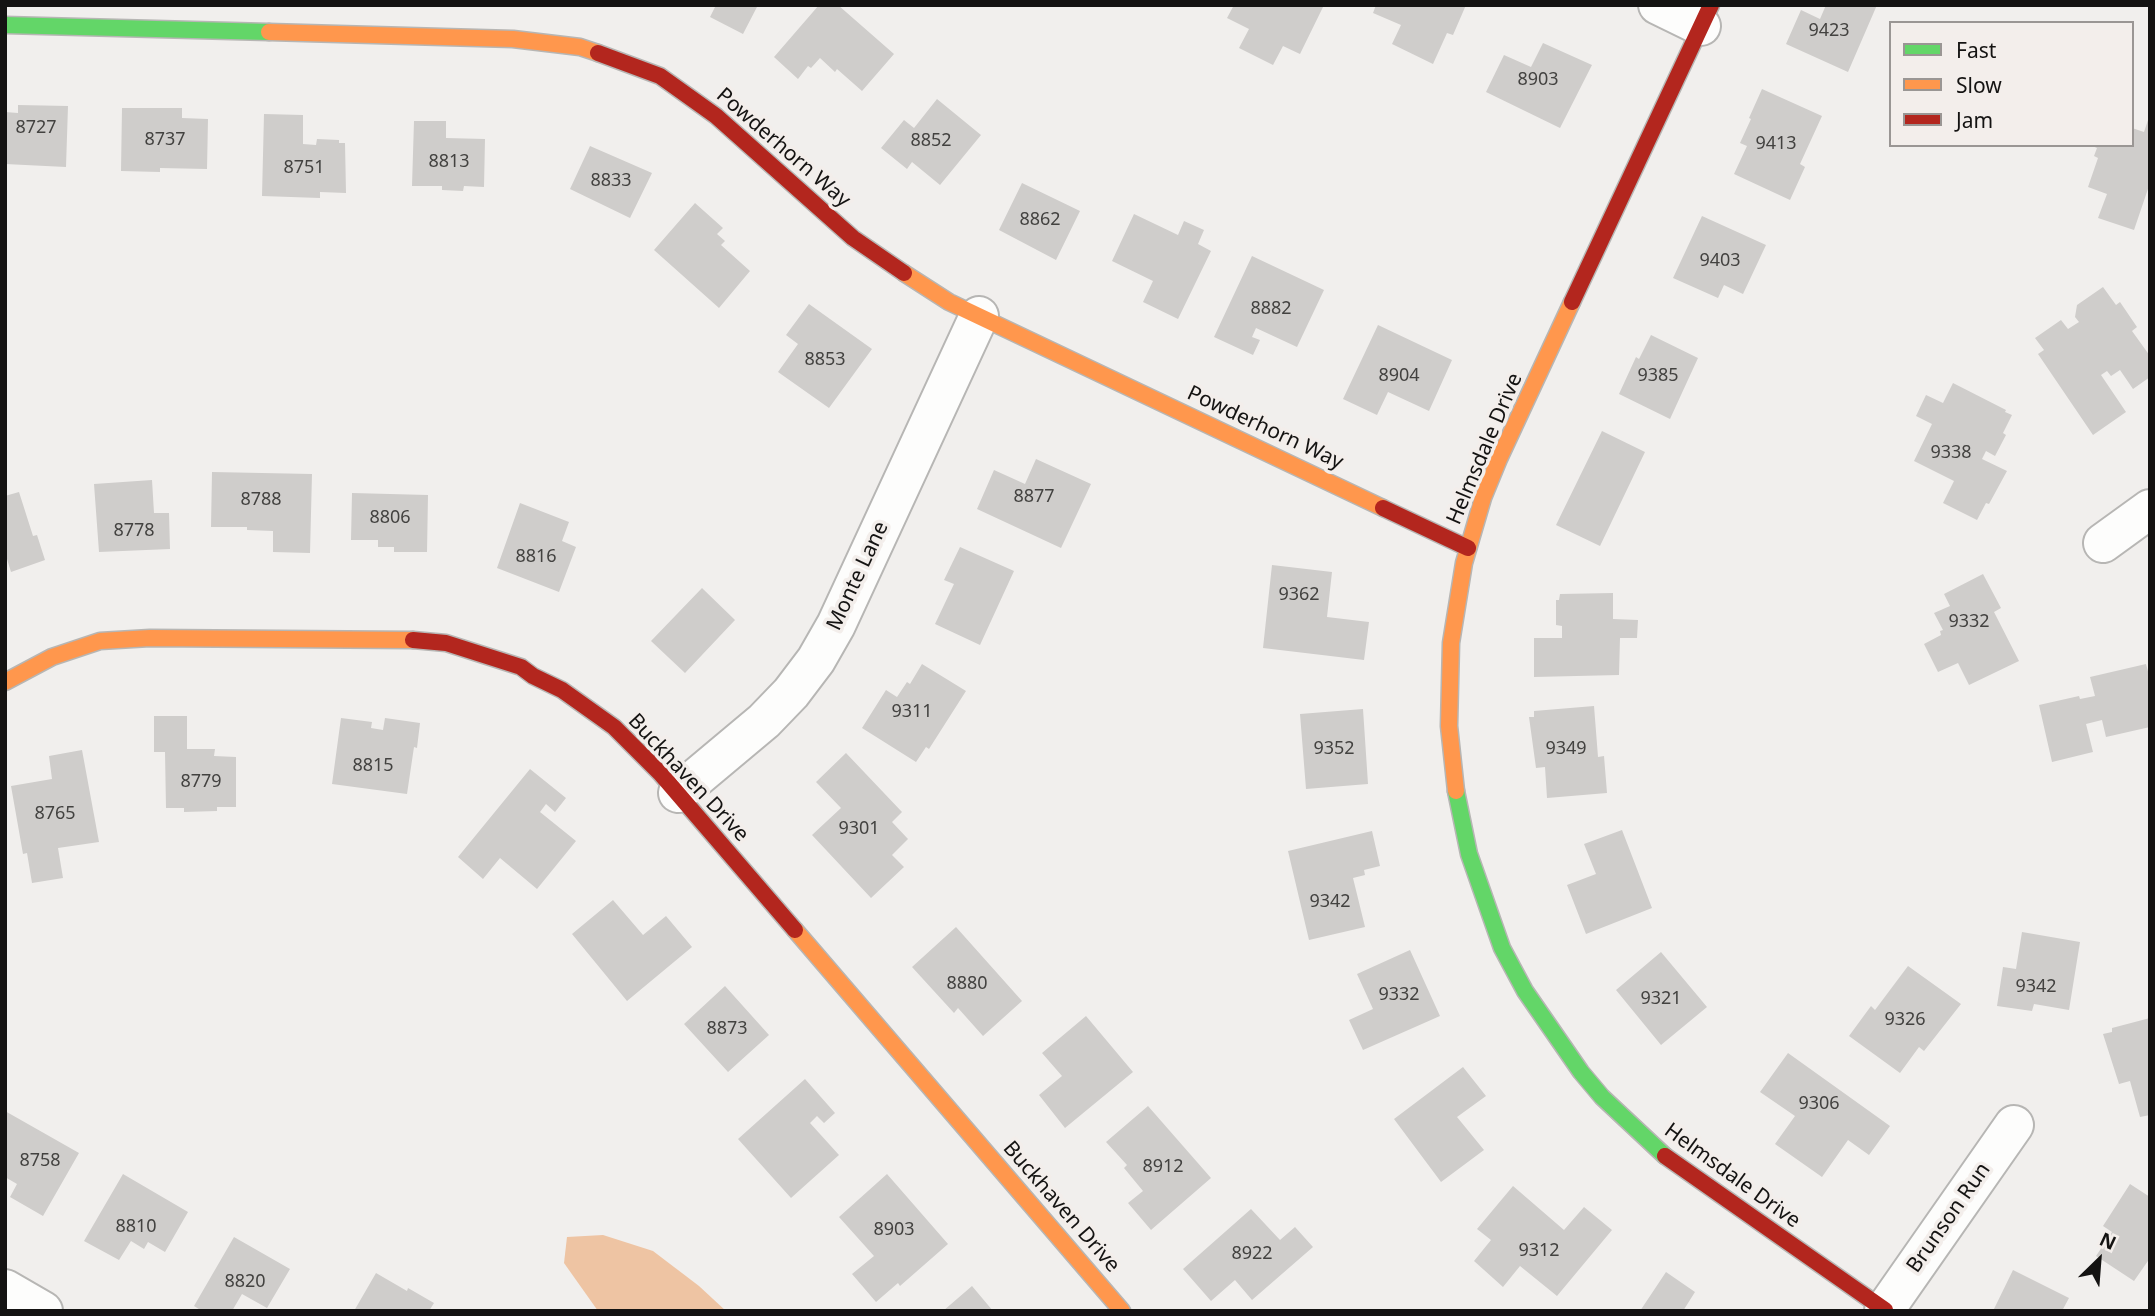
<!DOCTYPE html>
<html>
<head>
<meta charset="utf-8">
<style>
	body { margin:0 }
	#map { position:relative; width:2155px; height:1316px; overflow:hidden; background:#f1efed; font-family:"Noto Sans",sans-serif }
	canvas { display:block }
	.frame { position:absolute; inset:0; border:7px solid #141312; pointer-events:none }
	.legend { position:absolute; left:1889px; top:21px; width:245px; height:126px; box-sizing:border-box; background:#f3eeeb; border:2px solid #9a9694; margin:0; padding:9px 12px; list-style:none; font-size:21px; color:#141312 }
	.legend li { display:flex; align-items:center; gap:14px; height:35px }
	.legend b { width:35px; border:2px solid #9a9694 }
	.north { position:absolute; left:2064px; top:1225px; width:70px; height:70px; -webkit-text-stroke:5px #f3eeeb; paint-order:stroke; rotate:25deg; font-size:19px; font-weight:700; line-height:28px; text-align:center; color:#141312 }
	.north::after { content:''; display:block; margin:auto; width:24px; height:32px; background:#141312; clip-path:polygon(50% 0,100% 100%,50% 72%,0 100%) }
</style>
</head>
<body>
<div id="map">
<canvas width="2155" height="1316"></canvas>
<div class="frame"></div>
<ul class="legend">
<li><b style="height:9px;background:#63d668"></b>Fast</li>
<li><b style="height:9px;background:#ff974d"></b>Slow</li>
<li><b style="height:9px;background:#b3261e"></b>Jam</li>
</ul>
<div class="north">N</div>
</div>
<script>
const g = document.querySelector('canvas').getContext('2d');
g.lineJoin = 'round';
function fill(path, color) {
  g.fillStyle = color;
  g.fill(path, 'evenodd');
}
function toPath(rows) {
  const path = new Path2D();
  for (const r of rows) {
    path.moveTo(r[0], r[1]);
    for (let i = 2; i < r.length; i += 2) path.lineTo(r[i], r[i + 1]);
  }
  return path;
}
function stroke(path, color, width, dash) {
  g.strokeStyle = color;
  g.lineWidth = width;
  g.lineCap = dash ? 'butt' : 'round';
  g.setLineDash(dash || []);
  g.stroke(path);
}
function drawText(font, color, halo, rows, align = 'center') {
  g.font = font + ' "Noto Sans",sans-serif';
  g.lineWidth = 7;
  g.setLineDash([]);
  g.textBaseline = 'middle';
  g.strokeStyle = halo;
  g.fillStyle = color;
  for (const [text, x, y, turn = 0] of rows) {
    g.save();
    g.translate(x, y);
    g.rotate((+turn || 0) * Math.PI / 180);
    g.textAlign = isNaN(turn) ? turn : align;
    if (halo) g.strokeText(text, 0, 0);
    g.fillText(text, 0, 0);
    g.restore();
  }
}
fill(toPath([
	[603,1235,653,1251,699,1286,726,1311,598,1311,564,1263,567,1237]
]), '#eec4a3');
fill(toPath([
	[716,5,758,5,743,34,710,17],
	[819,5,838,5,894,54,862,91,837,69,835,72,820,58,811,68,808,66,798,79,774,57],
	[1234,5,1324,5,1300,54,1283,46,1273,65,1239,48,1249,29,1227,18],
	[1376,5,1466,5,1453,35,1447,33,1433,64,1392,44,1401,25,1373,13],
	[1826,5,1877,5,1848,72,1786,44,1801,10,1820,19],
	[1543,43,1592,65,1560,128,1486,92,1504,55,1531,67],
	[1762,89,1822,116,1800,164,1805,167,1790,200,1734,174,1747,146,1740,143,1751,119,1749,118],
	[937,99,981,135,940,185,912,162,907,169,881,148,904,120,914,128],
	[18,105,68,106,66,167,5,164,5,112,18,113],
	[122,108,182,108,182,118,208,119,207,169,160,168,160,172,121,171],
	[264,114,303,115,303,144,316,145,317,139,339,140,339,143,345,143,346,193,320,192,320,198,262,196],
	[2149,117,2150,183,2134,230,2098,218,2107,194,2088,187,2098,158,2094,156,2097,148,2090,145,2132,145,2132,128,2144,132],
	[414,121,446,121,446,138,485,139,484,187,464,186,463,191,442,190,442,186,412,186],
	[590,146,652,173,630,218,570,189],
	[1022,183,1080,211,1056,260,999,230],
	[695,203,723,228,717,234,725,241,721,245,750,271,719,308,654,250],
	[1134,214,1178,235,1184,221,1204,230,1198,244,1211,251,1178,319,1143,302,1153,281,1112,261],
	[1702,216,1766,245,1743,294,1724,285,1718,298,1673,278],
	[1252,256,1324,290,1297,347,1256,328,1252,337,1260,340,1253,355,1214,337],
	[2103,287,2116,305,2120,302,2137,327,2132,331,2150,356,2150,377,2133,389,2120,370,2111,376,2107,371,2101,375,2126,412,2093,435,2038,354,2044,350,2035,338,2061,320,2068,329,2079,322,2075,317,2077,305],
	[809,304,872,349,829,408,778,372,798,344,786,335],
	[1378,325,1452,360,1429,411,1388,392,1377,415,1343,399],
	[1651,335,1698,358,1670,419,1619,394,1636,357,1639,359],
	[1953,383,2006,410,2005,412,2012,415,2003,433,2006,435,1995,456,1986,451,1982,459,2007,471,1989,504,1986,503,1977,520,1943,503,1954,481,1914,461,1932,424,1916,416,1926,395,1943,403],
	[1602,431,1645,452,1600,546,1556,525],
	[1036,459,1091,484,1061,548,977,509,994,470,1025,484],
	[212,472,312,474,310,553,273,552,273,531,247,530,247,527,211,527],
	[152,480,154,513,169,513,170,549,99,552,94,484],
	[19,492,33,536,37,535,45,560,11,572,7,559,5,559,5,496],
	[352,493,428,495,427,552,394,552,394,547,378,547,378,540,351,540],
	[520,503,569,522,562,541,576,547,559,592,497,568],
	[960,547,1014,571,980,645,935,624,954,584,944,580],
	[1272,565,1332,572,1327,617,1369,622,1364,660,1263,648],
	[1983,574,2001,608,1994,612,2019,661,1969,685,1958,663,1938,672,1924,644,1941,635,1940,631,1943,630,1934,613,1950,606,1944,594],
	[702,588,735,620,685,673,651,641],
	[1613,593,1613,619,1638,620,1637,638,1620,638,1619,675,1534,677,1534,638,1562,638,1562,626,1556,625,1556,600,1559,600,1560,594],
	[922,664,966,691,929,749,926,747,916,762,862,728,886,690,897,697,907,682,910,684],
	[2146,664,2150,679,2150,727,2106,737,2102,720,2086,724,2093,752,2052,762,2039,705,2079,696,2080,699,2095,696,2090,677],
	[1594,706,1598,757,1604,756,1607,793,1547,798,1545,767,1536,768,1529,717,1534,717,1534,711],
	[1363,709,1368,784,1306,789,1300,714],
	[154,716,187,716,187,749,215,749,214,756,236,757,236,807,217,807,217,811,184,812,184,808,166,808,165,752,154,752],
	[341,718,372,722,371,728,383,730,385,718,420,723,417,748,414,747,407,794,332,784],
	[82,750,99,842,58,848,63,878,32,883,27,853,23,854,11,786,52,779,49,756],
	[846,753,902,812,892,822,908,839,892,855,904,867,871,898,812,835,841,808,816,782],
	[530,769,566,798,555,812,546,804,540,812,576,841,537,889,500,858,483,879,458,857],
	[1622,830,1652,908,1586,934,1567,885,1596,874,1584,844],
	[1372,831,1380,866,1364,870,1365,875,1353,878,1365,927,1309,940,1288,851],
	[613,900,643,935,666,916,692,947,627,1001,572,934],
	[956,927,1022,1001,983,1036,958,1008,954,1013,912,967],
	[2022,932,2080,942,2069,1010,2034,1004,2032,1011,1997,1006,2003,967,2016,969],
	[1410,950,1440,1016,1363,1050,1349,1020,1373,1009,1357,974],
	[1661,952,1707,1007,1661,1045,1616,990],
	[1908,966,1961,1004,1924,1051,1919,1047,1900,1073,1849,1036,1871,1006,1875,1010],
	[725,986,769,1035,728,1072,684,1024],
	[1086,1016,1133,1072,1065,1128,1039,1095,1062,1076,1042,1053],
	[2150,1018,2150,1115,2140,1117,2130,1081,2119,1084,2103,1034,2112,1032,2112,1028],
	[1788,1053,1890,1126,1869,1155,1848,1140,1822,1177,1775,1144,1795,1116,1760,1092],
	[1463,1067,1486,1096,1457,1117,1484,1150,1441,1182,1394,1119],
	[805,1079,835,1113,824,1123,817,1116,810,1123,839,1155,791,1198,738,1139],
	[1148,1106,1211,1178,1151,1230,1128,1203,1143,1191,1124,1168,1127,1165,1106,1142],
	[5,1111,79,1153,43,1216,10,1197,17,1184,5,1177],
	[123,1174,188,1212,165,1252,148,1242,144,1249,131,1241,119,1260,84,1241],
	[887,1174,948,1244,900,1286,898,1283,876,1302,852,1274,874,1256,839,1217],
	[2130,1184,2150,1197,2150,1258,2134,1281,2096,1256,2112,1232,2103,1226],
	[1513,1186,1564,1230,1584,1207,1612,1230,1557,1296,1520,1266,1503,1287,1474,1261,1491,1240,1477,1229],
	[1251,1209,1280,1240,1295,1227,1313,1247,1252,1300,1235,1280,1211,1301,1183,1269],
	[234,1237,290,1269,267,1308,242,1294,232,1311,202,1311,194,1306],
	[2013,1270,2069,1298,2062,1311,1993,1311],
	[1666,1272,1695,1292,1683,1311,1640,1311],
	[376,1273,407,1291,408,1288,434,1303,429,1311,354,1311],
	[972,1286,993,1311,943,1311]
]), '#cfcdcb');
const street = toPath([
	[1658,5,1701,26],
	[2103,543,2150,509],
	[678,793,764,721,791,693,816,660,836,625,979,316],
	[5,1289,43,1311],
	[1884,1311,2014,1125]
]);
const fast = toPath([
	[5,25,269,32],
	[1456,791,1469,854,1502,948,1525,991,1581,1072,1602,1097,1665,1156]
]);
const slow = toPath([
	[269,32,513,39,580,47,598,53],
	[904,273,949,302,1383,508],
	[5,682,52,657,100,641,150,638,413,640],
	[1456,791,1449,726,1451,643,1464,563,1483,498,1499,459,1572,302],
	[795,930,1122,1311]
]);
const jam = toPath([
	[598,53,660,76,716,116,853,238,904,273],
	[1572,302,1711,5],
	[1383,508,1468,548],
	[413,640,446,643,521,667,533,676,562,690,614,727,660,773,795,930],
	[1665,1156,1885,1310]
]);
stroke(street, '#b7b6b4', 42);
stroke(fast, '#b7b6b4', 19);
stroke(slow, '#b7b6b4', 19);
stroke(jam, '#b7b6b4', 19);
stroke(street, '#fdfdfc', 38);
stroke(fast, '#63d668', 16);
stroke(slow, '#ff974d', 16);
stroke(jam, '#b3261e', 16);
drawText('18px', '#434240', null, [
	["9423",1829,31],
	["8903",1538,80],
	["8727",36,128],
	["8737",165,140],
	["8852",931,141],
	["9413",1776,144],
	["8813",449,162],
	["8751",304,168],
	["8833",611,181],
	["8862",1040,220],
	["9403",1720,261],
	["8882",1271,309],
	["8853",825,360],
	["8904",1399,376],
	["9385",1658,376],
	["9338",1951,453],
	["8877",1034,497],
	["8788",261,500],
	["8806",390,518],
	["8778",134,531],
	["8816",536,557],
	["9362",1299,595],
	["9332",1969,622],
	["9311",912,712],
	["9352",1334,749],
	["9349",1566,749],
	["8815",373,766],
	["8779",201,782],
	["8765",55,814],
	["9301",859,829],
	["9342",1330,902],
	["8880",967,984],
	["9342",2036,987],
	["9332",1399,995],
	["9321",1661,999],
	["9326",1905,1020],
	["8873",727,1029],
	["9306",1819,1104],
	["8758",40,1161],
	["8912",1163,1167],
	["8810",136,1227],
	["8903",894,1230],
	["9312",1539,1251],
	["8922",1252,1254],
	["8820",245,1282]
]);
drawText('21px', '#141312', '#f3eeeb', [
	["Powderhorn Way",783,148,41],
	["Powderhorn Way",1265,428,25],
	["Helmsdale Drive",1485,449,-67],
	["Monte Lane",858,576,-65],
	["Buckhaven Drive",688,778,47],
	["Helmsdale Drive",1732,1176,36],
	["Buckhaven Drive",1061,1207,49],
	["Brunson Run",1949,1218,-55]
]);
</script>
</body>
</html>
